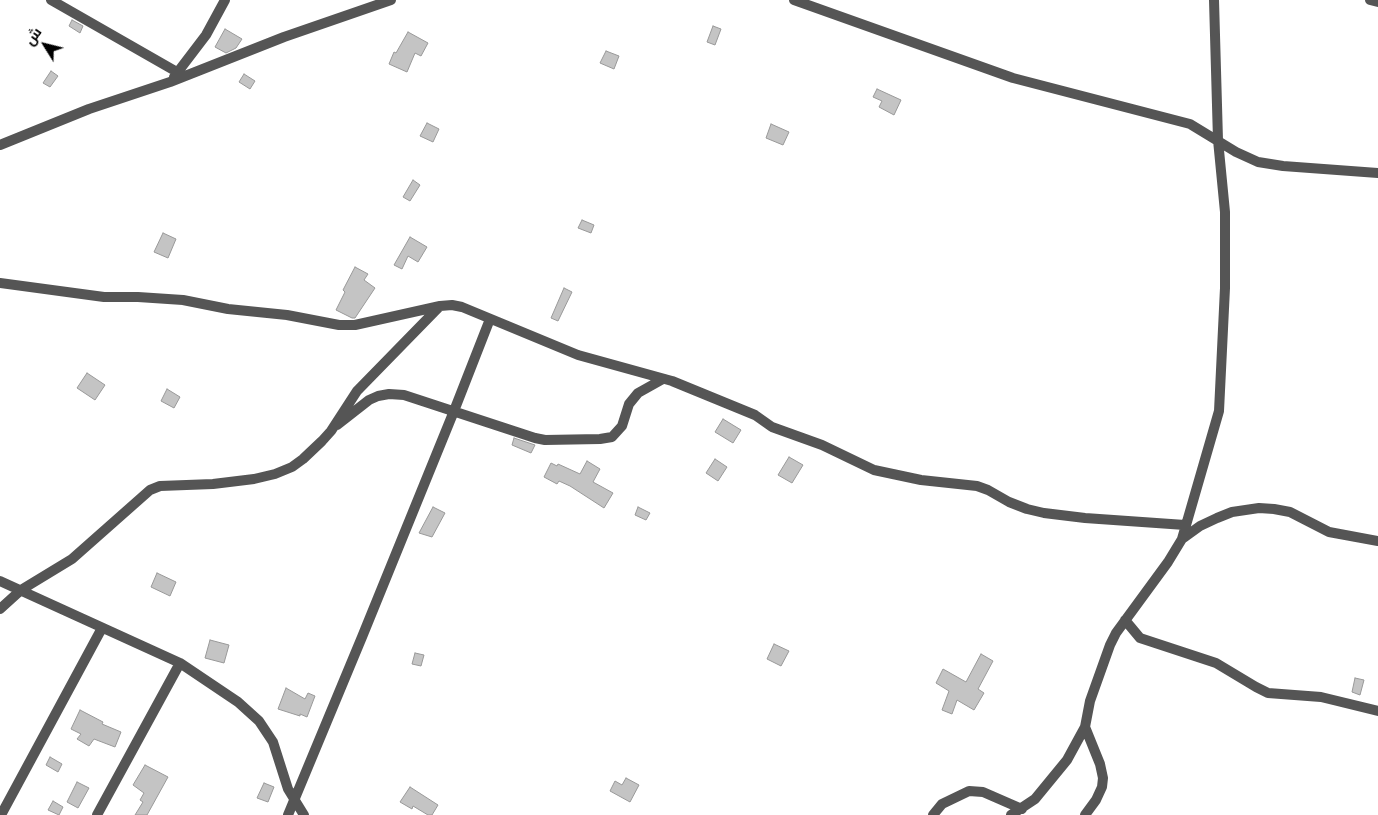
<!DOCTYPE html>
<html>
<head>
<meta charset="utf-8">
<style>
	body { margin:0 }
	#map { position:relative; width:1378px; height:815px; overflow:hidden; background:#fff; font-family:"Asap Condensed",Cairo,sans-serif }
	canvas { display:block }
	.north { position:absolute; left:20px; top:20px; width:50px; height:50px; -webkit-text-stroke:4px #fff; paint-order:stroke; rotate:306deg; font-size:14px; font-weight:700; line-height:20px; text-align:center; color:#000 }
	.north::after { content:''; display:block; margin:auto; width:18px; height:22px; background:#000; clip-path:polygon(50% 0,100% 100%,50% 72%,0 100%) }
</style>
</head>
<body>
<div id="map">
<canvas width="1378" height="815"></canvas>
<div class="north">ش</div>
</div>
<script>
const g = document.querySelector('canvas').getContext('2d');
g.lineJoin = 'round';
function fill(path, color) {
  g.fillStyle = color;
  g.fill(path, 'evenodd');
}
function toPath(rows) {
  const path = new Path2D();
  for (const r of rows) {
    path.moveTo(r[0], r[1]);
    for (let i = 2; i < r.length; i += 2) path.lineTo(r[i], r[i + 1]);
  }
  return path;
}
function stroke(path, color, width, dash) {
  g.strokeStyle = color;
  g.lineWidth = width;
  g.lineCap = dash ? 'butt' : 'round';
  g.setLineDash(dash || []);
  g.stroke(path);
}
const building = toPath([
	[72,20,83,26,80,33,69,26,72,20],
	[713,26,721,29,715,45,707,42,713,26],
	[225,29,242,39,236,48,226,53,215,47,225,29],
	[408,32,428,43,421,56,415,53,407,72,389,64,394,52,396,53,408,32],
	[606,51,619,56,614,69,600,63,606,51],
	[51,71,58,76,50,87,43,83,51,71],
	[244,74,255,81,250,89,239,82,244,74],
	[877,89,901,100,894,115,879,107,882,101,873,97,877,89],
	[427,123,439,129,433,142,420,136,427,123],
	[771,124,789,132,783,145,766,138,771,124],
	[413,180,420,185,410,201,403,197,413,180],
	[582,220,594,225,591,233,578,228,582,220],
	[163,233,176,239,168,258,154,252,163,233],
	[410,237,427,247,418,262,408,256,402,269,394,265,410,237],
	[355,267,368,274,364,280,375,288,355,318,352,318,336,310,345,292,343,290,355,267],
	[564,288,572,292,558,321,551,318,564,288],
	[87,373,105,385,95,400,77,388,87,373],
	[167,389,180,397,174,408,161,401,167,389],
	[723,419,741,430,733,443,715,432,723,419],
	[514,438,535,445,531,453,512,445,514,438],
	[789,457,803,465,792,483,778,475,789,457],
	[715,459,727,467,718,481,706,473,715,459],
	[587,461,600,469,593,482,613,493,604,508,570,486,559,481,557,484,544,477,551,463,557,466,558,464,580,474,587,461],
	[433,507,445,513,432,537,419,533,433,507],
	[638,507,650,513,646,520,635,515,638,507],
	[157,573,176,582,170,596,151,587,157,573],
	[210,640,229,645,224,663,205,658,210,640],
	[774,644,789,651,781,666,767,659,774,644],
	[415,653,424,655,421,666,412,664,415,653],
	[981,654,993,661,978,689,984,693,974,710,957,700,952,714,942,710,949,691,936,683,943,669,966,682,981,654],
	[1355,678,1364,680,1360,695,1352,692,1355,678],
	[286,688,305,699,308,693,315,696,307,717,300,714,300,716,278,709,286,688],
	[80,710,103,722,102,724,121,732,115,747,94,739,89,746,77,739,81,734,71,729,80,710],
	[50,757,62,764,58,772,46,765,50,757],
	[145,765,168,777,147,815,135,815,143,802,140,800,144,793,133,785,145,765],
	[626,778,639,785,630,802,610,791,615,781,622,785,626,778],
	[77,782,89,788,78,808,67,802,77,782],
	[264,783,274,787,268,802,257,798,264,783],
	[410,787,438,805,432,815,428,815,413,806,412,809,400,802,410,787],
	[53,801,63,807,59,815,48,810,53,801]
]);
fill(building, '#c4c4c4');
stroke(building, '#999', 1);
stroke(toPath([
	[51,0,177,72],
	[794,0,1013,78,1190,124,1236,152,1258,162,1283,166,1378,173],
	[1370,0,1378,2],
	[174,77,206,35,225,0],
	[0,145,89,109,170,82,284,37,391,0],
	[0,283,104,297,138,297,183,300,228,309,287,315,339,325,355,325,440,306,452,305,462,307,578,355,672,381,755,415,772,427,822,445,874,470,921,480,977,486,988,490,1009,502,1027,509,1044,513,1085,518,1185,525],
	[337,425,369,400,378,396,389,394,404,395,535,438,545,440,600,439,612,437,622,426,629,404,638,393,663,379],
	[1182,539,1200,526,1217,518,1232,512,1259,508,1274,509,1290,512,1329,532,1378,541],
	[0,581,180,663,238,702,259,721,273,742,288,789,304,815],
	[0,609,21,590,72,559,150,490,160,486,213,484,254,479,275,474,292,467,303,459,322,441,331,431,357,391,440,306],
	[1125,620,1140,638,1216,663,1256,687,1268,693,1321,697,1378,711],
	[1,815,102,628],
	[97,815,180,663],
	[288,815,362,637,454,411,490,319],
	[933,815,942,804,969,791,983,792,1022,809],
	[1011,815,1035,799,1067,760,1085,727,1090,701,1110,645,1116,633,1168,562,1182,539,1219,411,1225,288,1225,212,1218,140,1214,0],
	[1085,815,1096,800,1102,787,1103,778,1100,764,1085,727]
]), '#555', 10);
</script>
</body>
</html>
